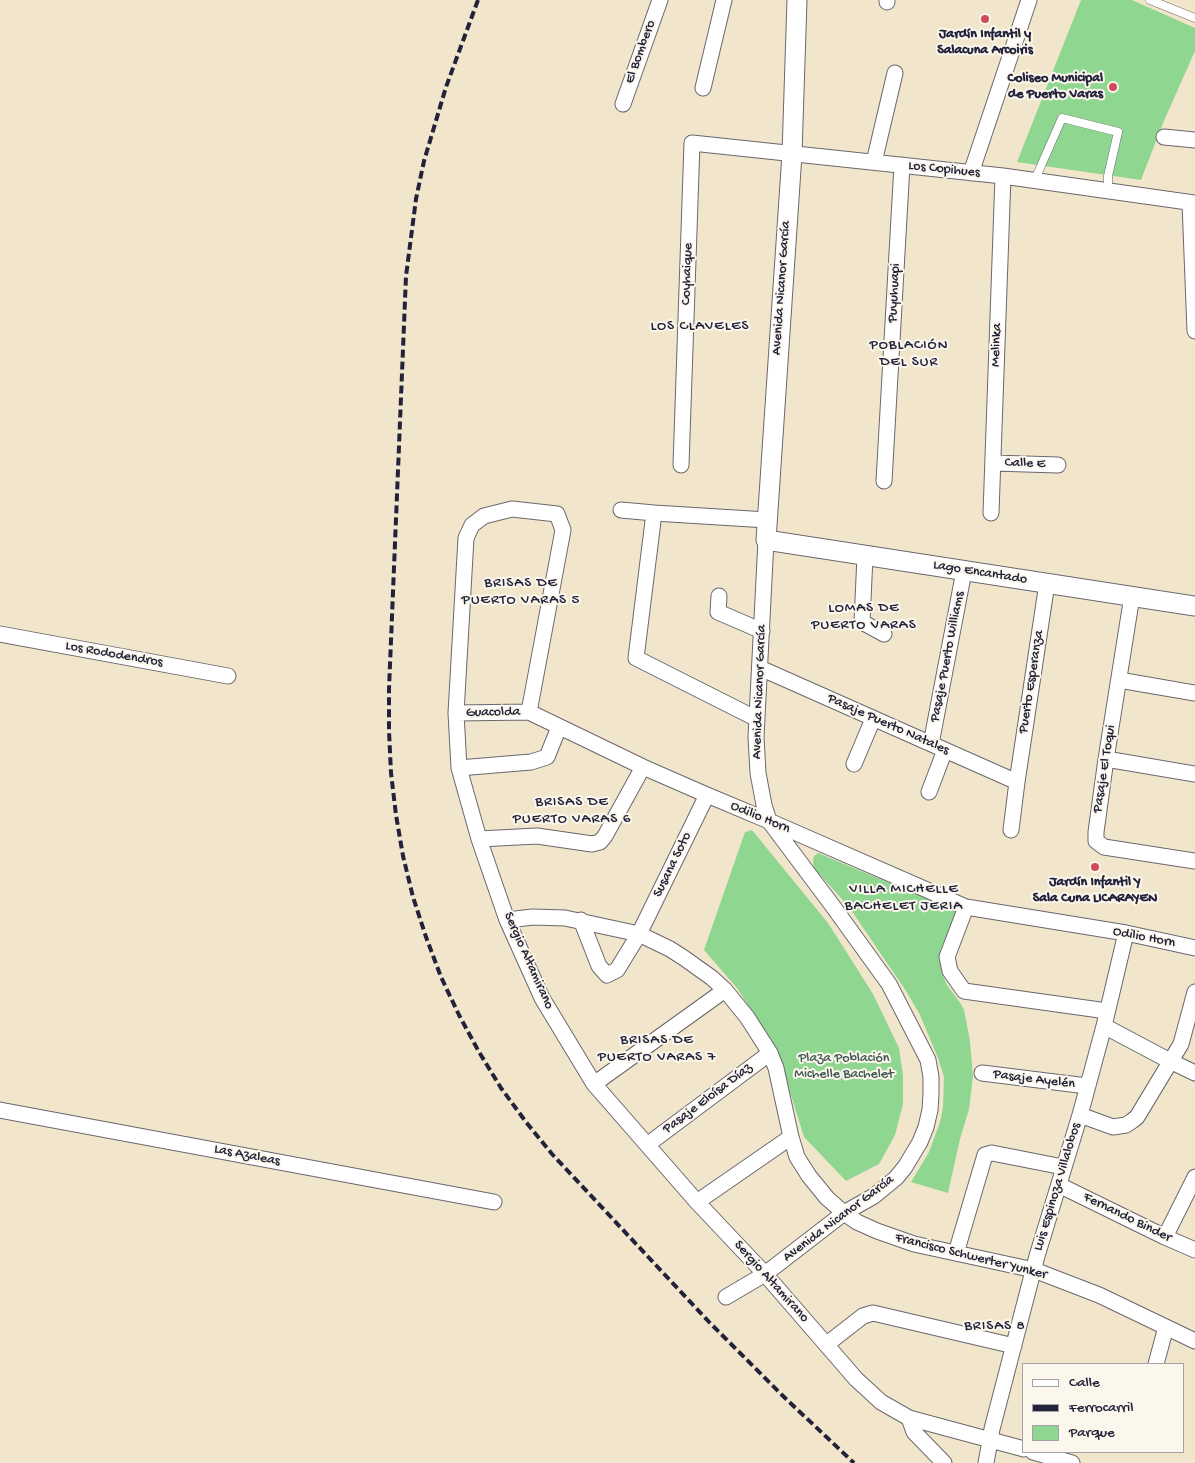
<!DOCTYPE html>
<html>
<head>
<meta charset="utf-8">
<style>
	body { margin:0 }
	#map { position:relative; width:1195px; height:1463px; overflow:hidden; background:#f1e6cb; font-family:"Gochi Hand",sans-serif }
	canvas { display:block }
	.legend { position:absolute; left:1022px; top:1363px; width:162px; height:90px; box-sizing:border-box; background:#fbf7ec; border:1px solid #a4a2a5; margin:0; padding:6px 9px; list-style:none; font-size:15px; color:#22223b }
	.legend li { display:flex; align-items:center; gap:10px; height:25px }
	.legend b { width:25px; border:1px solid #a4a2a5 }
</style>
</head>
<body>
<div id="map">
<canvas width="1195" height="1463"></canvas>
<ul class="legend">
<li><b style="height:6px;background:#fff"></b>Calle</li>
<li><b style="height:6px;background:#22223b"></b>Ferrocarril</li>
<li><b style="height:14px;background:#8fd690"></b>Parque</li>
</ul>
</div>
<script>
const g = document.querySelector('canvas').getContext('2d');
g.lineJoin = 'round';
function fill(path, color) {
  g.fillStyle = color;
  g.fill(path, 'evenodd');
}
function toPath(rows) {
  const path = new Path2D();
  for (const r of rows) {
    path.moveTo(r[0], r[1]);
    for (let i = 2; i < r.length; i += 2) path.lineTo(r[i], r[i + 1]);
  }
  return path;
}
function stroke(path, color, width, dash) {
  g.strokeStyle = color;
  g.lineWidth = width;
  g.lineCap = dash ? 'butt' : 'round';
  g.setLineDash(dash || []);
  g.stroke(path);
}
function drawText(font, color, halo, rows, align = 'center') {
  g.font = font + ' "Gochi Hand",sans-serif';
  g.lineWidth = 4;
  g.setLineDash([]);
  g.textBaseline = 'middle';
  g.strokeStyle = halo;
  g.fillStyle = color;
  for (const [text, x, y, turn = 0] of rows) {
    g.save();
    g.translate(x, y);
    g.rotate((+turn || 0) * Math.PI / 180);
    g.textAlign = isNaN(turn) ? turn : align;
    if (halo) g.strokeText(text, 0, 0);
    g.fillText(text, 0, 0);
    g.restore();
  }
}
fill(toPath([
	[1081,0,1132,0,1195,28,1195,51,1163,123,1141,180,1017,162],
	[752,830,828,923,873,994,899,1048,903,1075,903,1104,895,1135,879,1164,846,1181,804,1137,777,1050,737,988,704,950,745,832],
	[818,853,956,911,941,949,940,960,944,978,947,985,961,1004,964,1010,970,1041,973,1076,969,1109,960,1139,948,1193,911,1182,929,1152,940,1122,943,1107,944,1077,938,1058,920,1015,906,991,849,907,814,868,813,860,814,856]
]), '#8fd690');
const service = toPath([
	[1150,0,1195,18],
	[1031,180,1037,175,1062,118,1118,132,1108,176,1108,191]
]);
const minor = toPath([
	[887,2,887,0],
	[703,88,724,0],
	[623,104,660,0],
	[1164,137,1195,140],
	[874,162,895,73],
	[971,173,1029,0],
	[1190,203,1195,331],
	[993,463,1058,465],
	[681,465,692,143,1003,176,1195,203],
	[884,481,902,165],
	[621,510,654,513],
	[991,513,1003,176],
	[865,556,862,622,884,634],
	[719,596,718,612,762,631],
	[1132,596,1106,759,1096,832,1096,841,1104,847,1195,861],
	[0,634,228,676],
	[760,668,1017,782],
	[1119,680,1195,693],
	[456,713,529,712],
	[757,719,636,658,654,513,767,520],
	[931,744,964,571],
	[1106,759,1195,774],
	[854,764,873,719],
	[459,768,531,762,547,757,559,727],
	[929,792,945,750],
	[1011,830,1017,782,1047,583],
	[479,839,537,836,592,844,600,842,605,836,643,767],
	[966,907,947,957,950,971,964,991,1107,1011],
	[507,920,533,917,565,918,639,934,670,949,684,958,712,978,725,990,747,1017,770,1053,776,1068,791,1137,797,1157,809,1176,827,1198,844,1213,857,1222,877,1231,914,1244,1034,1270,1099,1295,1195,1341],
	[581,920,599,966,607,975,617,970,639,934,707,795],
	[1104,1026,1170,1061,1195,1073],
	[982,1073,1087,1086],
	[594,1084,725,990],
	[0,1110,494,1202],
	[1080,1115,1113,1127,1126,1125,1132,1121,1137,1117,1181,1044,1195,992],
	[647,1145,770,1053],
	[1059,1185,1165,1237,1195,1250],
	[697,1202,791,1137],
	[1165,1237,1195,1177],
	[956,1253,985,1155,992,1153,1063,1167],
	[726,1297,765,1274,844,1213,874,1196,896,1178,905,1167,920,1142,926,1127,930,1110,931,1094,931,1077,928,1060,889,984,832,905,769,821,764,805,758,773,756,737,766,540],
	[827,1344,863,1316,873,1313,1014,1346],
	[1156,1364,1166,1327],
	[909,1418,914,1432,944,1463],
	[1024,1449,909,1418,881,1402,856,1379,765,1274,697,1202,594,1084,542,998,507,920,479,839,459,768,456,713,466,538,472,525,484,516,512,509,557,514,563,530,529,712,643,767,707,795,769,821,966,907,1126,933,1195,948],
	[1033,1452,1072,1463],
	[986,1463,992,1429,1037,1256,1080,1115,1104,1026,1126,933]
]);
const tertiary = toPath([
	[797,0,792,154,766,540,1195,606]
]);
stroke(service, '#6a676d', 9);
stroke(minor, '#6a676d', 17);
stroke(tertiary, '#6a676d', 21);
stroke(service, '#fff', 8);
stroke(minor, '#fff', 15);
stroke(tertiary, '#fff', 19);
stroke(toPath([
	[478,0,446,87,424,161,416,199,406,276,389,689,389,731,391,773,396,815,403,856,413,897,426,937,441,977,459,1015,479,1052,501,1088,526,1122,552,1154,710,1323,783,1396,854,1463]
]), '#22223b', 4, [8, 4]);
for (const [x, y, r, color] of [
	[985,19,5,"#d1495b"],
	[1113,87,5,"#d1495b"],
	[1095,867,5,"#d1495b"]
]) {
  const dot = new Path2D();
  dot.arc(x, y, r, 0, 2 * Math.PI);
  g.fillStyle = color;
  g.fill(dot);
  stroke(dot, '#fbf7ec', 2);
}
drawText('bold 14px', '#22223b', '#fbf7ec', [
	["Jardín Infantil y",985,35],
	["Salacuna Arcoiris",985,51],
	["Coliseo Municipal",1103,79,"right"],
	["de Puerto Varas",1103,95,"right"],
	["Jardín Infantil Y",1095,883],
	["Sala Cuna LICARAYEN",1095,899]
]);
drawText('14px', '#22223b', '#fbf7ec', [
	["El Bombero",641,52,-70],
	["Los Copihues",944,170,6],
	["Coyhaique",688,274,-88],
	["Avenida Nicanor García",782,288,-86],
	["Puyuhuapi",895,293,-87],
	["Melinka",997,345,-88],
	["Calle E",1025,464,2],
	["Lago Encantado",980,573,9],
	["Los Rododendros",114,655,10],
	["Pasaje Puerto Williams",948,657,-79],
	["Puerto Esperanza",1032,682,-81],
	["Avenida Nicanor García",760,692,-88],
	["Guacolda",493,713,-1],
	["Pasaje Puerto Natales",888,725,24],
	["Pasaje El Toqui",1105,769,-81],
	["Odilio Horn",760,818,23],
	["Susana Soto",673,865,-64],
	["Odilio Horn",1144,938,11],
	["Sergio Altamirano",528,961,66],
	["Pasaje Ayelén",1034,1080,7],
	["Pasaje Eloísa Díaz",708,1099,-37],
	["Las Azaleas",247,1156,11],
	["Luis Espinoza Villalobos",1058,1187,-73],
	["Fernando Binder",1127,1218,26],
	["Avenida Nicanor García",839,1219,-37],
	["Francisco Schwerter Yunker",971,1257,14],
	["Sergio Altamirano",771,1282,48]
]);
drawText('14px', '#435854', '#fbf7ec', [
	["Plaza Población",844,1059],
	["Michelle Bachelet",844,1075]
]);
g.letterSpacing = '1px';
drawText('15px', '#22223b', '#fbf7ec', [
	["LOS CLAVELES",700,327],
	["POBLACIÓN",909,346],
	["DEL SUR",909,363],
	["BRISAS DE",521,584],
	["PUERTO VARAS 5",521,601],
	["LOMAS DE",864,609],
	["PUERTO VARAS",864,626],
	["BRISAS DE",572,803],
	["PUERTO VARAS 6",572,820],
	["VILLA MICHELLE",904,890],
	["BACHELET JERIA",904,907],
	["BRISAS DE",657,1041],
	["PUERTO VARAS 7",657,1058],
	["BRISAS 8",995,1327]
]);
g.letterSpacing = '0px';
</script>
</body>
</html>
